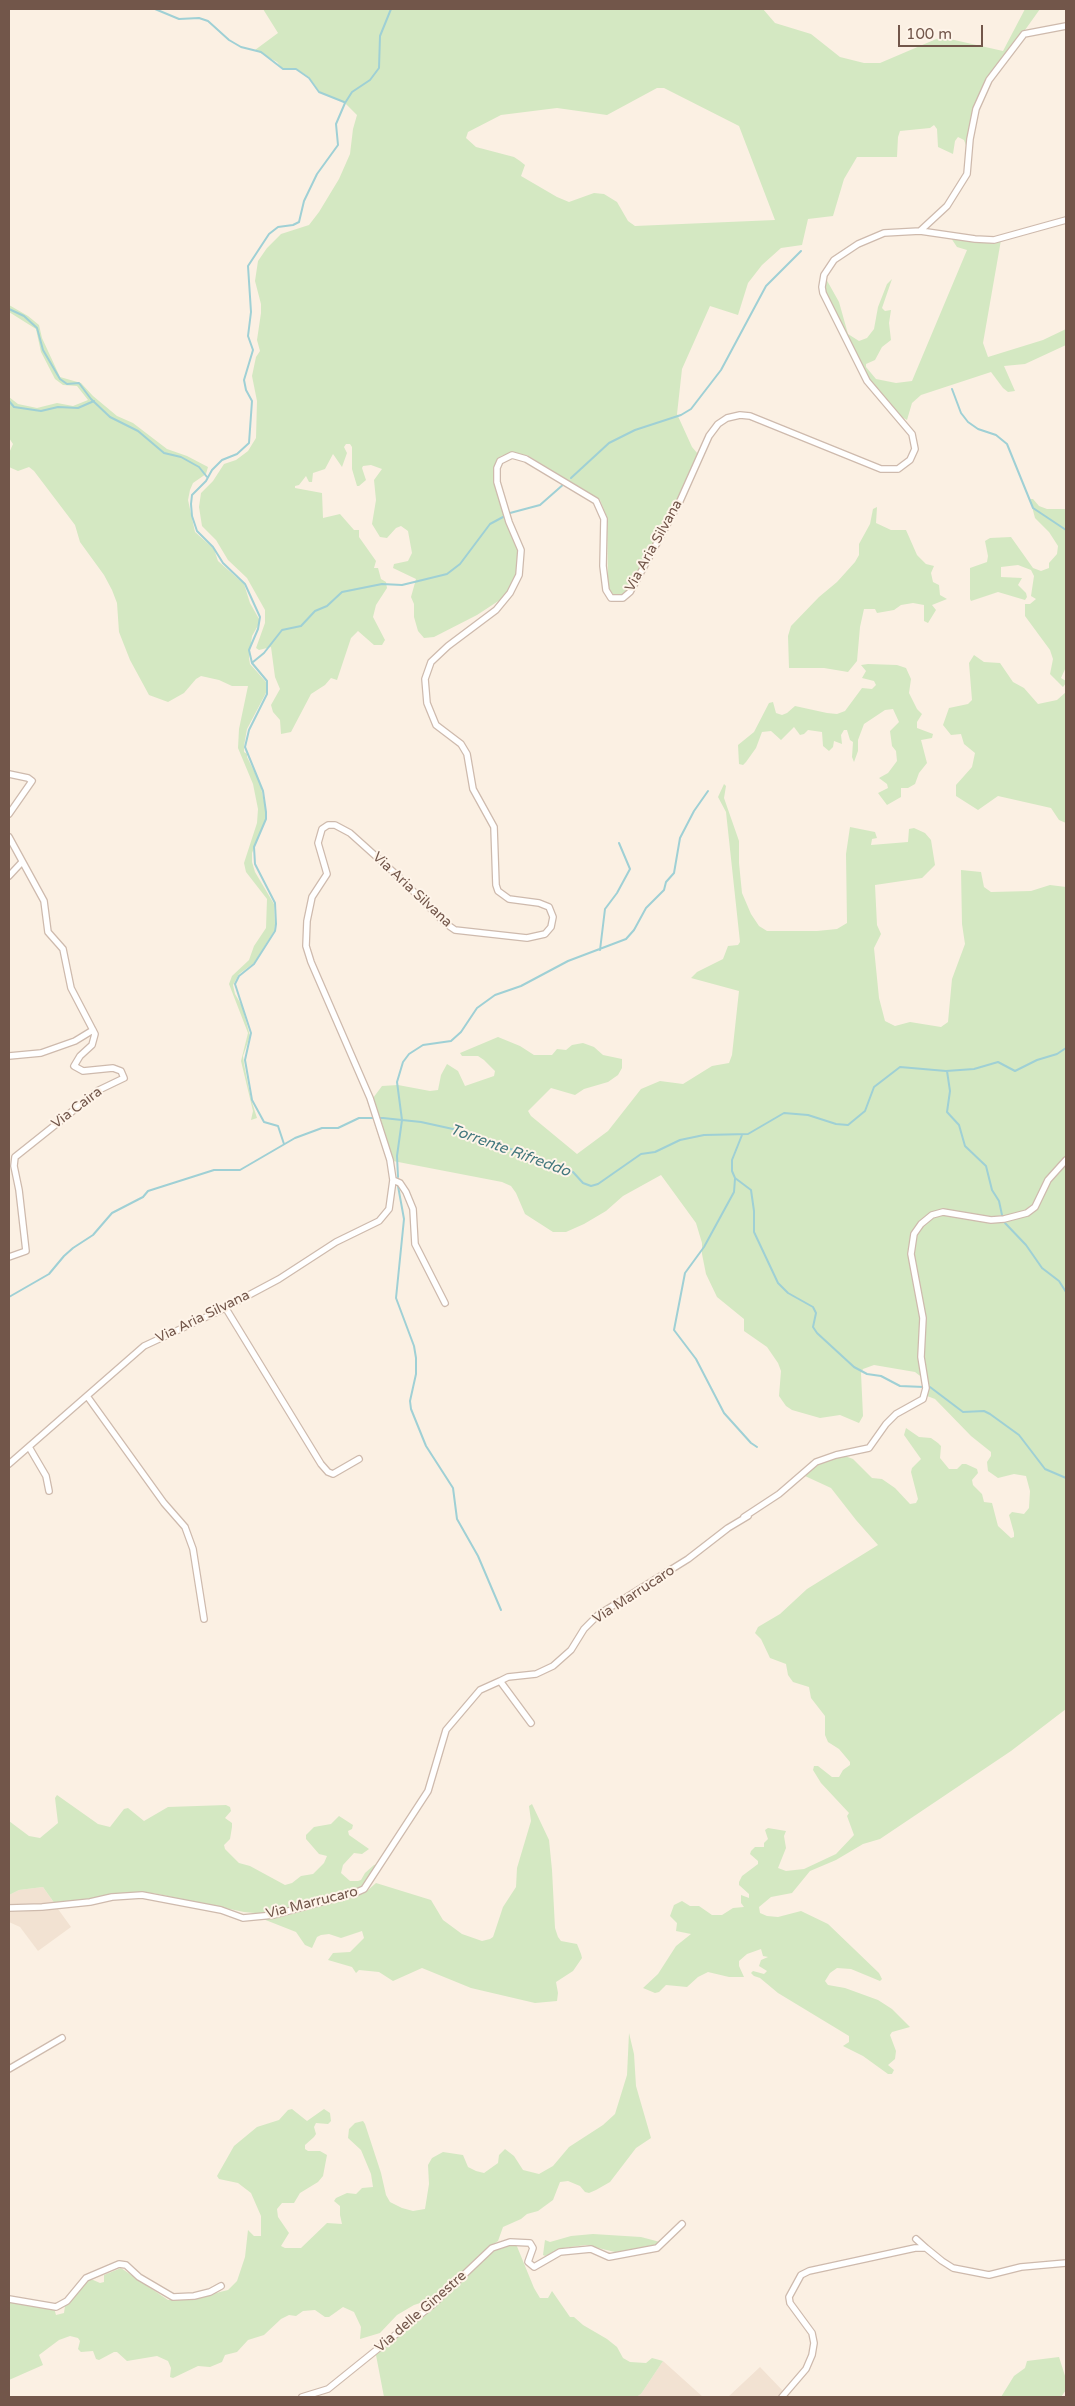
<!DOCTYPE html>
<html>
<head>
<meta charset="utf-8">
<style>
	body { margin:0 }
	#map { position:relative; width:1075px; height:2406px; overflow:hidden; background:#fbf0e3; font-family:"Varela Round",sans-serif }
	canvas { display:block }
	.frame { position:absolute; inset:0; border:10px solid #72564a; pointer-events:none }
	.scale { position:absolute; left:898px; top:25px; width:85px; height:22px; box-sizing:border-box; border:2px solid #72564a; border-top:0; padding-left:6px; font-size:15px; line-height:18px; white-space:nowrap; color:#72564a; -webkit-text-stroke:4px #fef4e9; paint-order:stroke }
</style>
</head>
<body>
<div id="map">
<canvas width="1075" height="2406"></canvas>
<div class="frame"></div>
<div class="scale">100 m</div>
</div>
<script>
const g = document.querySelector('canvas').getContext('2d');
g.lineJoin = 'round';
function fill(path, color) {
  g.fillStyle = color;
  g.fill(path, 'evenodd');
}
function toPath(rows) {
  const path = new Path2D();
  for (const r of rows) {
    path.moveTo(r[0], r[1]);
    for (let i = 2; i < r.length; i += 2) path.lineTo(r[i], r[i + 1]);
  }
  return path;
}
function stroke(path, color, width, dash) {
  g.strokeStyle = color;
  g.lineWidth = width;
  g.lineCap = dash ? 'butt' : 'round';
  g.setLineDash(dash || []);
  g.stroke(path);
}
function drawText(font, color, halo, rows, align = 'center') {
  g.font = font + ' "Varela Round",sans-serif';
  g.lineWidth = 4;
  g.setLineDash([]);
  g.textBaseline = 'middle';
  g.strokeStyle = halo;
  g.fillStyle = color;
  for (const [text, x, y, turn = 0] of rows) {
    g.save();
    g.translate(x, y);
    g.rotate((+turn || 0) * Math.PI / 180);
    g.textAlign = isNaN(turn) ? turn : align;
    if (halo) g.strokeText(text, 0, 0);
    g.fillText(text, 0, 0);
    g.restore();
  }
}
fill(toPath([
	[43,1887,55,1904,9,1906,9,1895,19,1890],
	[58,1909,71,1927,38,1951,20,1927,9,1922,9,1912],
	[663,2361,703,2397,636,2397,641,2394],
	[760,2367,784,2392,779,2397,728,2397]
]), '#f2e2d2');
fill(toPath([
	[263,9,763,9,775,23,811,34,840,57,864,63,880,63,941,37,1003,51,1025,9,1040,9,980,93,973,111,967,148,964,140,958,137,955,141,953,154,938,147,937,129,934,125,930,128,900,131,898,137,897,157,857,157,844,179,833,216,808,219,802,245,781,248,762,265,748,283,738,315,710,306,682,369,677,414,692,447,698,454,682,493,626,595,615,597,608,587,607,517,600,500,527,455,508,454,501,456,496,461,493,479,505,521,516,541,519,557,517,575,506,596,477,615,434,637,424,638,418,631,414,617,414,604,411,597,416,579,393,568,394,564,408,561,412,553,408,531,401,526,396,528,387,538,380,537,372,524,376,500,374,480,382,469,371,465,363,466,362,468,366,480,359,486,357,486,352,469,352,447,350,444,346,444,344,447,347,453,342,467,333,454,325,469,313,473,312,482,309,482,306,476,299,485,295,486,295,488,322,493,323,518,340,514,354,530,359,530,359,537,376,561,374,568,378,568,381,579,386,582,387,588,376,605,373,617,385,640,382,645,374,645,358,631,351,638,337,680,331,678,325,685,311,694,291,732,281,734,280,720,273,712,271,705,280,689,275,677,271,647,259,650,256,648,265,623,265,610,247,578,228,560,216,540,202,526,199,507,201,493,213,481,224,464,236,460,248,451,256,438,257,401,252,376,256,357,260,351,257,340,261,313,261,304,255,281,258,261,267,248,281,234,309,225,319,212,339,179,350,154,353,129,357,115,344,102,320,92,309,77,295,68,282,68,277,62,255,50,278,33],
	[657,88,664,88,739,126,775,220,635,226,628,221,617,202,604,194,594,193,569,202,557,197,521,176,525,165,520,161,514,157,476,147,466,138,468,132,501,115,557,108,607,115],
	[951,238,1001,240,983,343,988,357,1043,340,1066,329,1066,345,1025,364,1004,366,1015,391,1008,392,1003,388,991,372,921,395,912,403,907,420,900,416,867,378,824,290,825,277,839,302,848,334,859,341,867,338,874,329,878,307,887,284,892,279,882,308,885,311,891,310,889,323,891,340,882,347,875,360,866,364,866,367,876,379,896,383,912,381,967,250,957,247],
	[9,305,28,316,39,325,42,338,60,377,81,383,93,396,117,416,133,423,167,449,187,456,208,467,206,474,193,483,190,490,188,500,195,532,214,549,218,561,244,584,250,603,259,619,260,622,252,636,249,658,250,664,266,682,267,691,247,729,244,746,244,752,247,754,247,757,260,783,266,811,265,822,252,853,252,862,255,872,274,904,275,925,274,931,254,963,239,974,233,985,235,994,242,1006,250,1036,243,1056,244,1064,251,1099,257,1118,251,1120,253,1111,241,1061,248,1033,229,984,232,976,249,960,254,946,266,928,267,899,246,872,244,863,257,823,258,809,253,784,238,748,239,729,248,686,232,686,219,680,201,676,196,679,184,693,168,702,149,695,130,660,119,632,117,603,112,590,104,575,80,542,75,525,34,471,29,467,18,471,9,467,9,453,13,444,9,438,9,397,18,404,37,408,57,403,73,406,88,400,77,386,63,385,55,379,41,352,36,329,9,312],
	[1030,499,1033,499,1039,506,1047,509,1066,509,1066,667,1061,678,1066,681,1066,683,1063,687,1050,674,1053,659,1050,650,1025,616,1025,604,1030,604,1036,599,1031,596,1034,576,1031,570,1018,565,1001,567,1001,577,1022,578,1018,585,1026,593,1027,597,1025,600,998,592,971,601,970,599,970,568,987,562,988,556,985,541,990,538,1011,537,1033,568,1041,571,1049,568,1049,563,1057,554,1058,546,1049,532,1035,518],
	[877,507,876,523,891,530,906,530,917,555,926,564,934,566,931,573,933,582,939,585,940,595,947,599,932,605,936,610,928,623,924,621,924,605,913,603,901,605,894,610,877,613,875,609,864,609,860,627,857,661,848,672,824,668,789,668,788,636,791,626,819,597,837,582,855,562,859,555,859,544,870,524,873,509],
	[974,655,984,662,1000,663,1013,682,1024,688,1038,704,1057,700,1066,692,1066,823,1059,820,1051,808,998,796,978,810,956,796,956,785,972,767,975,753,964,744,961,734,951,735,943,725,949,708,968,704,972,700,969,663],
	[868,664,897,665,906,668,911,679,909,693,917,709,922,714,917,722,917,728,933,734,932,738,921,740,927,763,919,773,915,784,908,788,901,788,901,797,887,805,878,793,888,788,887,784,879,778,888,773,897,761,896,751,892,746,890,731,899,722,893,709,885,710,864,724,858,740,858,751,854,762,852,757,853,742,850,740,847,730,844,730,841,735,842,744,834,741,833,747,829,751,823,746,822,732,808,730,804,734,800,735,794,727,781,740,771,731,762,732,756,748,746,762,743,765,739,764,738,745,754,732,769,703,773,702,776,713,782,715,787,713,795,706,827,713,837,714,845,711,862,688,872,689,876,685,874,681,862,678,866,671,861,665],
	[724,784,726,786,724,798,739,841,739,863,742,893,751,914,759,926,767,931,817,931,837,929,847,923,846,854,850,827,875,832,877,838,872,839,871,845,908,842,909,829,914,828,925,833,931,840,935,865,922,878,875,885,877,925,881,934,874,948,879,998,885,1021,895,1026,910,1022,941,1027,948,1022,952,979,965,944,962,924,961,870,981,872,984,887,991,892,1031,891,1050,885,1066,887,1066,1709,1011,1751,880,1839,863,1844,836,1860,810,1871,792,1893,771,1897,759,1907,760,1913,767,1916,778,1917,801,1911,828,1924,879,1973,882,1979,880,1981,851,1969,837,1968,830,1973,825,1981,828,1985,845,1988,878,2000,892,2009,910,2027,892,2032,890,2035,896,2051,895,2059,888,2065,894,2070,892,2074,888,2074,863,2056,843,2046,849,2042,849,2036,778,1993,760,1978,754,1976,751,1973,753,1971,764,1974,767,1971,759,1966,761,1960,768,1957,763,1956,761,1949,747,1954,739,1961,739,1966,744,1977,729,1977,708,1972,698,1977,687,1987,666,1985,659,1992,655,1993,643,1988,658,1974,676,1946,691,1934,676,1931,677,1923,670,1916,674,1905,682,1901,690,1906,699,1906,712,1915,722,1915,733,1908,744,1907,741,1903,741,1895,749,1898,749,1894,739,1885,739,1882,742,1876,758,1864,758,1861,750,1854,751,1851,755,1847,764,1847,764,1843,768,1839,765,1830,768,1828,786,1831,784,1836,786,1848,778,1868,786,1871,804,1869,836,1854,854,1835,847,1816,849,1813,821,1783,813,1770,814,1766,818,1766,832,1777,839,1777,843,1770,850,1765,850,1762,839,1749,828,1742,825,1735,825,1716,811,1698,809,1687,793,1682,788,1675,786,1664,770,1658,761,1639,755,1633,758,1627,780,1614,807,1589,878,1545,856,1520,831,1488,805,1476,820,1463,845,1456,853,1459,872,1478,882,1479,895,1488,910,1504,916,1503,918,1499,911,1472,912,1468,921,1459,904,1435,906,1428,919,1437,931,1438,938,1443,941,1446,940,1458,949,1469,957,1469,962,1464,966,1464,977,1469,978,1473,972,1480,973,1485,982,1494,984,1502,992,1503,998,1526,1011,1538,1014,1537,1014,1533,1009,1515,1012,1512,1024,1514,1029,1508,1030,1491,1026,1476,1014,1474,998,1478,988,1471,987,1462,991,1456,991,1452,971,1436,935,1399,927,1396,928,1382,915,1372,874,1365,863,1369,861,1373,863,1416,859,1423,840,1415,820,1418,792,1410,786,1406,779,1396,781,1371,778,1363,767,1347,744,1331,744,1319,717,1297,706,1274,702,1254,702,1243,696,1223,661,1175,623,1196,606,1211,584,1224,566,1232,553,1232,525,1214,516,1193,511,1186,502,1182,393,1161,373,1098,382,1086,398,1085,430,1091,438,1090,441,1075,447,1064,458,1071,465,1086,494,1076,495,1071,484,1060,478,1056,462,1056,460,1053,498,1037,520,1046,534,1055,552,1055,557,1049,566,1050,572,1045,583,1043,594,1047,603,1055,622,1059,622,1068,618,1075,608,1082,584,1089,575,1095,551,1088,528,1111,531,1116,577,1154,608,1131,641,1089,660,1081,683,1084,712,1066,729,1063,732,1055,739,991,691,978,697,972,723,959,728,946,738,945,740,942,726,812,718,797],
	[57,1795,98,1824,110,1827,124,1809,128,1808,144,1821,168,1807,226,1805,230,1807,231,1811,225,1818,232,1823,232,1827,230,1839,224,1845,225,1849,239,1863,250,1866,285,1885,292,1883,301,1876,313,1874,324,1863,327,1856,319,1854,306,1839,306,1835,314,1827,331,1824,339,1816,353,1825,352,1829,348,1831,349,1835,369,1849,362,1854,354,1853,343,1865,341,1873,350,1881,358,1881,361,1880,365,1873,374,1865,378,1864,363,1887,341,1896,265,1914,244,1912,153,1893,55,1904,43,1887,19,1890,9,1895,9,1821,29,1836,40,1838,58,1823,55,1798],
	[532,1804,549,1840,552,1870,555,1928,558,1937,561,1941,577,1944,581,1954,582,1958,573,1971,556,1982,558,1993,557,2001,535,2003,471,1988,422,1968,393,1981,379,1972,359,1970,356,1973,352,1967,328,1960,333,1953,350,1952,364,1938,362,1931,341,1938,329,1934,321,1935,317,1937,312,1948,305,1945,296,1932,263,1919,277,1918,355,1897,367,1891,376,1883,431,1900,443,1920,462,1934,482,1941,490,1939,493,1937,503,1907,516,1887,517,1868,531,1821,529,1806],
	[629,2033,634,2054,636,2086,651,2138,636,2148,610,2182,596,2190,589,2193,585,2192,580,2186,568,2181,560,2182,553,2200,538,2211,527,2214,521,2219,503,2227,498,2241,486,2249,439,2297,414,2305,397,2315,380,2333,360,2339,361,2327,354,2312,343,2307,329,2317,325,2317,315,2310,303,2311,296,2316,289,2315,281,2319,264,2335,248,2340,237,2352,225,2355,222,2362,210,2367,198,2366,173,2378,170,2377,171,2368,168,2361,157,2356,127,2361,117,2352,114,2352,99,2360,96,2359,93,2351,81,2352,78,2349,80,2341,78,2338,70,2336,59,2340,39,2355,43,2365,9,2380,9,2301,54,2308,56,2315,64,2313,65,2306,86,2282,91,2279,100,2283,104,2282,104,2275,121,2268,168,2300,204,2296,228,2290,237,2281,245,2257,248,2230,254,2236,261,2236,261,2216,251,2193,238,2183,219,2179,217,2176,234,2146,257,2127,279,2120,288,2110,292,2109,307,2121,324,2109,330,2113,331,2121,328,2124,316,2123,314,2127,316,2134,314,2137,305,2145,305,2149,308,2151,320,2151,327,2155,323,2176,318,2182,300,2193,294,2203,282,2203,277,2209,278,2217,289,2233,281,2246,285,2248,301,2248,327,2223,342,2224,340,2215,340,2206,334,2201,336,2198,347,2193,356,2194,362,2188,373,2187,371,2174,361,2150,348,2138,349,2129,355,2123,363,2121,365,2124,381,2173,386,2195,390,2202,402,2208,413,2211,425,2209,429,2184,428,2165,432,2158,443,2152,463,2155,468,2167,476,2171,484,2173,498,2163,499,2155,505,2149,514,2156,523,2170,539,2174,553,2166,569,2147,603,2125,615,2114,627,2075],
	[593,2234,641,2237,660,2242,652,2246,619,2253,586,2245,563,2248,545,2256,543,2255,545,2240,550,2242,571,2236],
	[516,2244,534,2288,540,2298,548,2298,552,2291,570,2317,574,2317,583,2325,607,2339,617,2347,623,2358,630,2362,646,2363,652,2358,663,2361,641,2394,636,2397,384,2397,376,2355,458,2285,493,2250,503,2246],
	[1059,2357,1066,2379,1066,2390,1061,2397,1001,2397,1014,2376,1025,2368,1027,2361]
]), '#d4e8c2');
stroke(toPath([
	[155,9,179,19,199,18,208,21,229,40,241,47,261,52,283,69,296,69,309,78,319,92,344,102],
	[9,309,24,316,37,328,43,350,60,379,67,384,79,383,91,399,110,417,138,431,164,453,181,457,199,467,207,477],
	[952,389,961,413,968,422,978,429,996,435,1007,444,1033,508,1066,530],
	[9,401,14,407,41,411,58,407,78,408,94,401],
	[571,478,609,443,635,430,681,415,691,409,721,370,766,286,801,251],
	[510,513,540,505,565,483],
	[253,662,264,653,282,630,301,626,315,611,327,606,342,592,382,584,402,585,447,574,460,564,490,524,503,517],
	[600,950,605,909,617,893,630,869,619,843],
	[947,1071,950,1091,947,1112,959,1125,965,1146,986,1166,992,1190,999,1201,1002,1215],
	[742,1135,732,1160,732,1171,735,1178,751,1190,754,1211,754,1232,778,1283,788,1293,813,1307,816,1313,813,1327,817,1333,854,1367,867,1374,881,1376,900,1386,924,1387],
	[284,1144,278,1126,264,1122,252,1100,245,1060,251,1033,235,984,239,976,254,964,275,931,276,924,275,903,255,864,254,847,266,819,266,812,263,791,245,747,249,730,267,694,267,681,252,663,249,650,258,629,260,617,245,584,223,563,213,547,197,531,192,516,191,504,192,495,206,481,212,470,222,460,237,454,249,443,252,401,246,390,244,380,253,350,248,336,251,312,248,266,269,234,278,227,293,225,299,222,304,201,317,174,338,145,336,124,345,103,352,92,370,80,379,68,380,36,391,9],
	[398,1177,397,1156,402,1120,397,1082,403,1062,409,1054,423,1045,451,1041,461,1032,477,1008,495,995,521,986,568,961,626,939,634,930,646,908,664,890,666,882,674,873,680,838,694,811,708,791],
	[735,1179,734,1192,704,1247,685,1273,674,1330,696,1359,724,1413,751,1443,757,1447],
	[398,1186,404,1219,396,1298,414,1346,416,1358,416,1374,410,1401,411,1409,426,1446,453,1488,457,1519,478,1556,501,1610],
	[1005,1223,1026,1245,1042,1268,1059,1281,1066,1292],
	[9,1297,49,1274,64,1256,73,1248,93,1235,112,1213,143,1197,148,1191,214,1170,240,1170,295,1138,322,1128,338,1128,359,1118,383,1118,421,1122,462,1131,573,1172,583,1183,591,1186,598,1184,641,1154,655,1152,680,1140,704,1135,748,1134,784,1113,808,1115,836,1124,848,1125,865,1111,874,1087,900,1067,946,1071,974,1069,998,1062,1015,1071,1037,1060,1057,1054,1066,1048],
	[930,1387,963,1412,984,1411,990,1414,1019,1435,1045,1469,1066,1478]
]), '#9fd0d5', 2);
const minor = toPath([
	[920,231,947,206,967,174,970,139,976,109,989,80,1024,34,1066,26],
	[9,774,28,778,32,781,9,814],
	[9,837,44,901,48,932,63,949,71,988,95,1034,92,1045,80,1056,74,1066,83,1071,113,1068,121,1071,124,1078,99,1090,15,1157,14,1166,19,1190,26,1251,9,1257],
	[9,876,22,862],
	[9,1056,41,1053,75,1041,93,1030],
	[393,1180,400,1183,406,1192,413,1209,415,1244,445,1303],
	[225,1307,321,1464,328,1472,333,1474,359,1459],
	[87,1396,164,1503,185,1527,193,1549,204,1619],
	[29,1447,46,1476,49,1491],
	[9,1464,144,1346,219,1311,279,1279,336,1242,379,1221,389,1209,393,1180,390,1160,370,1098,311,962,306,946,307,921,312,897,327,874,318,843,322,829,328,825,335,825,350,833,399,877,445,923,455,930,527,938,545,934,551,927,553,917,549,907,539,903,509,899,498,891,496,885,494,827,473,789,467,754,461,744,436,725,427,703,425,679,431,662,448,646,496,610,510,593,519,575,521,550,509,522,497,482,497,468,500,461,512,455,526,459,596,501,604,519,603,566,606,590,611,598,623,598,630,592,680,501,709,436,718,424,727,418,740,415,750,416,881,469,898,469,910,460,915,449,912,434,867,381,823,293,822,287,824,275,834,260,858,244,884,233,920,231,975,239,994,240,1066,220],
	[744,1517,779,1494,816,1462,836,1455,869,1448,886,1424,896,1414,923,1399,926,1388,921,1357,923,1318,911,1254,914,1234,921,1224,932,1215,943,1212,991,1220,1004,1219,1027,1213,1035,1207,1048,1180,1066,1160],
	[500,1681,508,1677,536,1674,553,1666,571,1650,584,1629,598,1615,688,1559,728,1528,748,1516],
	[9,1908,42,1907,90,1902,112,1897,142,1895,221,1910,243,1918,274,1915,355,1893,364,1889,428,1791,446,1730,480,1690,500,1681,531,1723],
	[9,2069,62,2038],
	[916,2239,926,2248],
	[9,2299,56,2307,67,2301,86,2278,119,2264,126,2265,139,2277,173,2297,194,2296,210,2292,221,2286],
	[302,2397,328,2389,431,2306,492,2248,510,2242,530,2243,533,2248,528,2262,534,2267,560,2252,591,2249,609,2257,657,2248,682,2224],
	[782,2397,806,2369,812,2355,814,2343,812,2333,790,2303,789,2297,801,2275,809,2271,915,2248,926,2248,942,2261,953,2268,989,2275,1021,2267,1066,2263]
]);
stroke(minor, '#cebaad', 8);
stroke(minor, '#fff', 5.5);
drawText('14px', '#72564a', '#fef4e9', [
	["Via Aria Silvana",654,546,-61],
	["Via Aria Silvana",412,890,43],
	["Via Caira",77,1108,-37],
	["Via Aria Silvana",203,1317,-26],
	["Via Marrucaro",634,1595,-33],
	["Via Marrucaro",312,1903,-14],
	["Via delle Ginestre",421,2312,-41]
]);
drawText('italic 15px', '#42777d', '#fef4e9', [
	["Torrente Rifreddo",510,1151,20]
]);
</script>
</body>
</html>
